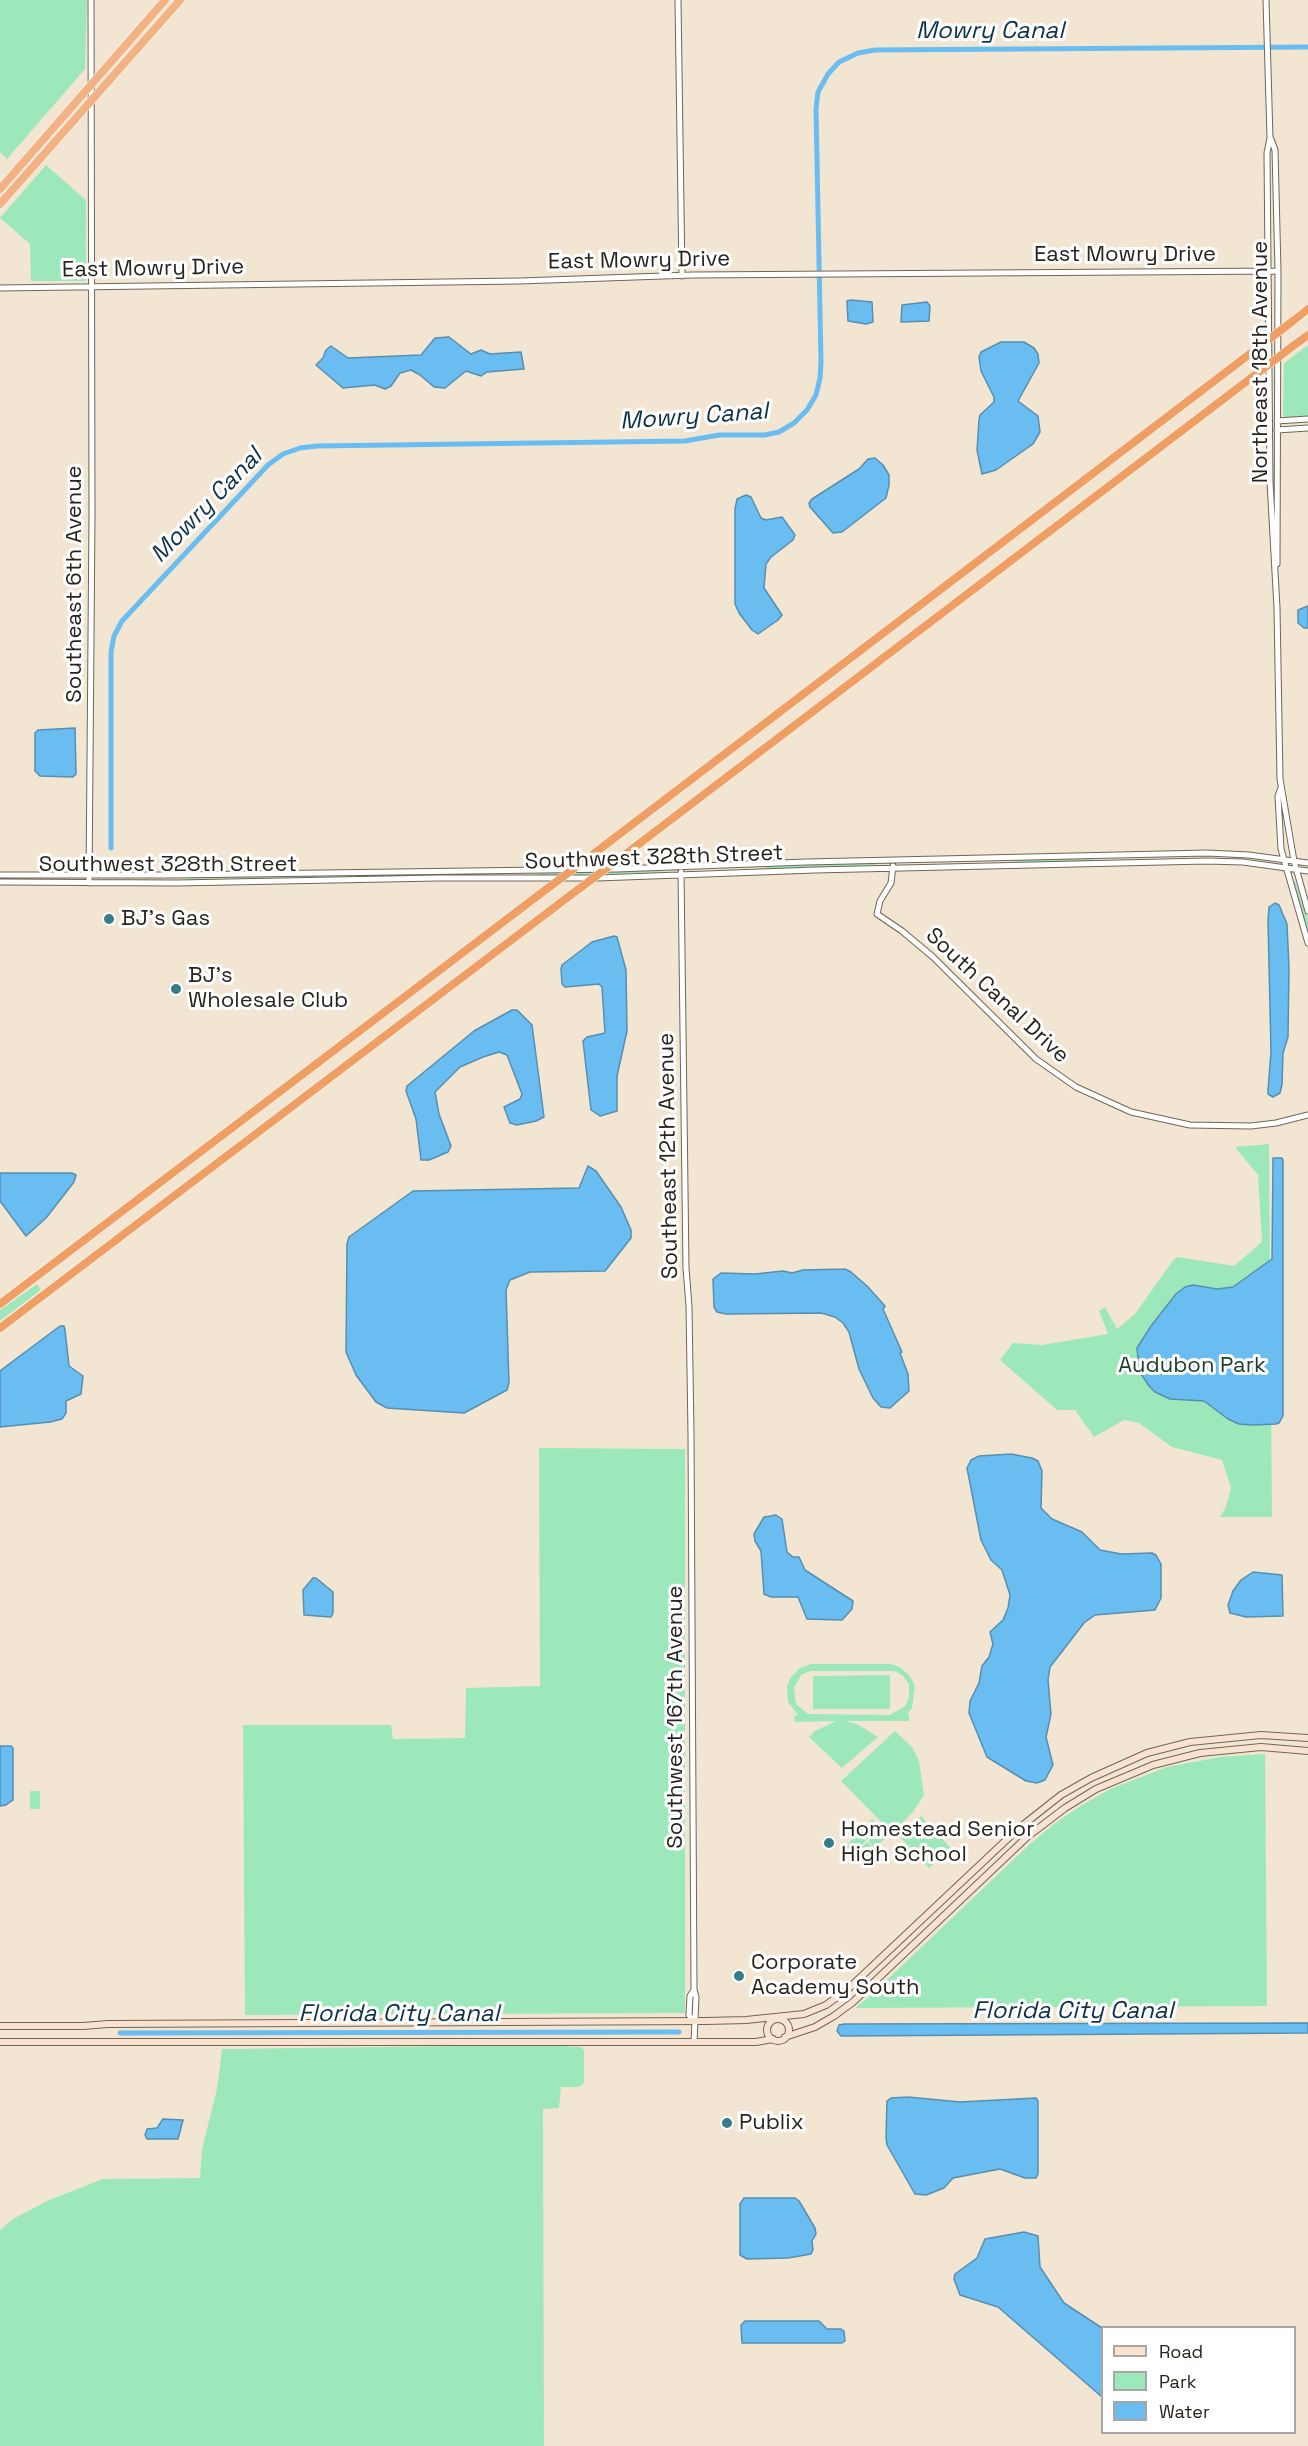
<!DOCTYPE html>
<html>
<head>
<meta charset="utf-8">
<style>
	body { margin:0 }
	#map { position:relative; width:1308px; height:2446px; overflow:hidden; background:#f2e6d2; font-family:"Space Grotesk",sans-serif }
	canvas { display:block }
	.legend { position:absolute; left:1101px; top:2326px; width:195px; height:108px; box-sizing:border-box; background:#fff; border:2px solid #a9a7a4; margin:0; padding:8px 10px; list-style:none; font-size:18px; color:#28231c }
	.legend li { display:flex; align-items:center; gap:12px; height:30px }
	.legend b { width:30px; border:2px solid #a9a7a4 }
</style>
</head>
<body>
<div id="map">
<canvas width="1308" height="2446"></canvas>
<ul class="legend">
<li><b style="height:8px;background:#fae2d0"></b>Road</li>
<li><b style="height:16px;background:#9de8bb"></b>Park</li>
<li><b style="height:16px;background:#6abdf0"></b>Water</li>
</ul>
</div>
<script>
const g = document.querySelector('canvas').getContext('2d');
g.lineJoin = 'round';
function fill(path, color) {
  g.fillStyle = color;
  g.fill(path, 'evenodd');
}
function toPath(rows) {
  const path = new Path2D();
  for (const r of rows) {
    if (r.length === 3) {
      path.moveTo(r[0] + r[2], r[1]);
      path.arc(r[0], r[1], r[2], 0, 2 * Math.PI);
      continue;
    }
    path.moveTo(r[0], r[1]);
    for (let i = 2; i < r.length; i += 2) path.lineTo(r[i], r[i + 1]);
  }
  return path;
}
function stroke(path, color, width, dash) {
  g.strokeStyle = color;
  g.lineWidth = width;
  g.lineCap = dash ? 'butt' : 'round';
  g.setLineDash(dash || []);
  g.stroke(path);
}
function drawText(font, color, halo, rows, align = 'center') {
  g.font = font + ' "Space Grotesk",sans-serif';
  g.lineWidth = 6;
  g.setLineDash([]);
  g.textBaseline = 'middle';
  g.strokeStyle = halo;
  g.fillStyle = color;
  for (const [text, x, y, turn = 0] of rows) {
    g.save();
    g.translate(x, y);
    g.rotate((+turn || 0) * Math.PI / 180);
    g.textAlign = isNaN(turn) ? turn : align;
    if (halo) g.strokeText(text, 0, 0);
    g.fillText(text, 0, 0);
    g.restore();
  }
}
fill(toPath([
	[0,0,87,0,85,69,7,159,0,152],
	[46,165,86,200,86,281,31,281,30,244,0,218],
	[1308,345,1308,416,1286,418,1283,415,1284,363],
	[1097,858,1091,861,1018,862,1009,860],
	[868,863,879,865,764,869,769,866],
	[657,871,667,872,543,876,535,873],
	[441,873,437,875,183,879,188,878],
	[1295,881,1308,920,1308,934,1293,882],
	[1269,1144,1272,1517,1220,1517,1225,1509,1231,1488,1222,1460,1172,1447,1139,1423,1124,1420,1094,1437,1075,1410,1057,1410,1000,1360,1013,1343,1042,1345,1108,1334,1099,1311,1105,1307,1117,1329,1135,1314,1174,1259,1178,1257,1234,1266,1262,1242,1258,1175,1235,1147],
	[37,1284,41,1290,0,1321,0,1310],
	[539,1448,685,1449,685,2013,245,2015,243,1725,391,1725,393,1739,465,1738,466,1688,540,1686],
	[811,1664,891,1664,900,1667,910,1676,915,1686,912,1708,907,1714,909,1714,909,1721,845,1721,857,1724,878,1737,842,1768,809,1737,815,1731,836,1721,795,1722,794,1716,798,1715,788,1702,787,1686,791,1677,800,1668],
	[810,1671,895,1671,903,1676,909,1684,909,1697,905,1706,890,1715,808,1714,796,1704,794,1688,801,1675],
	[890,1675,890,1709,813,1709,813,1676],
	[895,1731,912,1747,919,1761,924,1795,913,1812,892,1833,841,1781],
	[1265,1754,1267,2006,855,2008,870,1996,1029,1845,1054,1824,1082,1805,1110,1789,1167,1767,1220,1757],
	[30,1791,40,1791,40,1809,30,1809],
	[921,1816,951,1848,929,1868,899,1836],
	[872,1819,880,1827,867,1840,859,1832],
	[881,1828,888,1836,875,1848,868,1841],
	[858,1833,866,1841,853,1854,846,1846],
	[867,1842,874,1849,861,1862,854,1855],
	[542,2045,581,2047,584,2050,584,2083,579,2087,561,2087,559,2108,543,2109,544,2446,0,2446,0,2230,13,2219,49,2200,103,2179,200,2178,202,2149,217,2089,222,2049]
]), '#9de8bb');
const water = toPath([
	[851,300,872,302,873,322,866,324,848,321,847,301,851,300],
	[927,302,930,306,929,321,901,322,902,305,927,302],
	[449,337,471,354,481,350,490,354,521,352,524,369,487,372,481,376,466,371,445,388,434,387,420,375,411,370,400,373,391,386,385,389,375,385,343,388,316,365,323,358,326,350,331,346,348,358,421,355,435,338,449,337],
	[1001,342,1024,342,1034,348,1038,354,1039,363,1018,401,1038,416,1040,432,1033,444,996,470,982,474,977,450,979,420,980,415,994,402,994,397,981,371,979,357,981,352,1001,342],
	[875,458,883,465,889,475,889,485,886,498,842,532,833,533,810,507,809,503,812,499,859,469,868,459,875,458],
	[746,495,751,497,761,518,766,520,782,517,795,535,793,540,771,557,766,564,764,588,782,615,778,620,758,634,752,630,739,613,735,604,735,509,737,499,746,495],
	[1308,606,1308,628,1304,628,1298,623,1298,610,1308,606],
	[75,728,76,774,73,777,40,776,35,771,35,733,38,730,75,728],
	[1275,903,1279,905,1287,924,1289,968,1288,1037,1283,1053,1282,1084,1280,1093,1273,1097,1268,1094,1268,1090,1271,1052,1268,920,1269,907,1275,903],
	[614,936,617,937,626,970,627,1031,617,1076,617,1111,600,1116,591,1110,583,1041,587,1037,605,1033,602,987,599,984,565,987,562,984,561,969,562,965,592,942,614,936],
	[512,1010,517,1010,532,1025,544,1117,536,1121,517,1125,510,1123,504,1107,520,1099,522,1094,507,1055,499,1052,483,1057,460,1067,435,1092,439,1114,451,1146,448,1152,429,1160,421,1160,416,1119,406,1091,407,1086,474,1031,512,1010],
	[1273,1158,1282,1158,1283,1160,1283,1416,1279,1423,1276,1424,1252,1425,1239,1424,1228,1419,1204,1401,1170,1399,1155,1392,1149,1386,1139,1371,1137,1348,1151,1326,1176,1294,1185,1287,1193,1285,1217,1289,1233,1287,1272,1259,1273,1158],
	[588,1166,596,1171,621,1207,631,1230,631,1238,605,1271,530,1272,510,1280,506,1290,509,1383,507,1390,464,1413,387,1408,376,1402,356,1375,346,1352,347,1244,349,1237,413,1191,579,1188,588,1166],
	[0,1173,72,1173,76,1175,74,1182,46,1218,26,1236,0,1201,0,1173],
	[845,1269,851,1272,867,1286,885,1306,883,1309,902,1352,900,1353,908,1374,909,1391,890,1408,881,1407,873,1398,859,1369,849,1332,843,1323,835,1317,821,1313,726,1314,717,1312,714,1307,713,1279,721,1273,755,1274,783,1271,792,1273,803,1270,845,1269],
	[60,1326,64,1326,65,1330,69,1366,83,1376,81,1394,66,1401,66,1413,62,1419,50,1422,0,1427,0,1371,60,1326],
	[1011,1454,1032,1458,1038,1461,1042,1471,1041,1508,1052,1519,1082,1532,1100,1550,1121,1554,1152,1553,1156,1555,1161,1564,1161,1598,1155,1610,1095,1615,1084,1623,1050,1667,1048,1680,1051,1714,1046,1737,1053,1765,1045,1780,1037,1783,1026,1781,987,1757,969,1713,970,1701,979,1683,982,1666,989,1657,993,1644,990,1632,1003,1620,1008,1608,1010,1595,1002,1570,991,1560,981,1540,967,1468,971,1460,979,1456,1011,1454],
	[771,1516,776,1515,782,1519,787,1552,793,1557,799,1557,805,1570,853,1601,852,1609,842,1620,807,1619,798,1597,771,1597,764,1594,761,1551,755,1541,754,1534,764,1517,771,1516],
	[1253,1572,1282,1575,1283,1616,1246,1617,1230,1613,1228,1605,1233,1591,1241,1580,1253,1572],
	[313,1578,316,1578,333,1592,333,1613,331,1617,304,1615,303,1590,313,1578],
	[0,1746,11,1746,13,1748,13,1800,6,1805,0,1806,0,1746],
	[1308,2023,1308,2033,841,2036,837,2031,839,2025,844,2024,1308,2023],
	[908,2097,960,2102,1036,2098,1038,2101,1038,2174,1036,2178,1025,2178,1000,2169,953,2178,944,2188,926,2195,915,2194,887,2145,886,2138,887,2101,891,2098,908,2097],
	[163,2119,183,2120,178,2139,147,2139,145,2135,147,2129,157,2128,163,2119],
	[744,2198,795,2198,799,2201,815,2228,816,2234,812,2241,813,2250,811,2254,788,2258,747,2259,740,2255,740,2204,744,2198],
	[1024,2232,1038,2236,1040,2267,1064,2303,1102,2328,1102,2397,998,2307,960,2295,954,2279,955,2274,977,2258,985,2239,1024,2232],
	[745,2321,819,2321,827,2329,841,2329,844,2331,845,2341,842,2343,742,2343,741,2325,745,2321]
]);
fill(water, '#6abdf0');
stroke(water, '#568fb0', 1.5);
stroke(toPath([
	[111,848,111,652,114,636,122,621,268,465,283,454,300,448,317,446,685,441,719,435,765,435,779,432,794,423,807,410,816,395,820,378,821,362,816,109,818,92,828,74,839,62,858,53,875,50,1308,47],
	[120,2033,679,2032]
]), '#6abdf0', 5);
const tertiary = toPath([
	[678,0,682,276],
	[1266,0,1270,138,1267,153,1270,482,1277,608,1280,779,1294,861,1308,911],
	[1271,139,1275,150,1278,271,1277,564],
	[0,288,520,281,692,275,1278,271],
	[1277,421,1308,419],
	[1277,430,1308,428],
	[1281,788,1278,796,1281,849,1308,943],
	[893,866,891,883,880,901,877,914,902,931,933,957,1036,1059,1076,1087,1131,1112,1190,1125,1251,1126,1276,1123,1308,1115],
	[681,872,686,1268,689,1306,691,1434,694,1990,696,1997,694,2042],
	[0,875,174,875,617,869,806,862,1207,853,1249,855,1308,863],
	[0,882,177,883,438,878,597,878,815,870,1206,861,1243,862,1308,871],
	[89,883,92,514,91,0],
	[693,2021,689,2015,690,1996,694,1990]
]);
const secondary = toPath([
	[778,2030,11],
	[0,2026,83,2026,108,2024,706,2021,746,2020,804,2014,826,2005,847,1990,1018,1829,1061,1795,1091,1778,1147,1753,1190,1742,1261,1735,1308,1738],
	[785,2037,815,2027,834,2016,853,2002,1027,1837,1065,1808,1096,1789,1153,1765,1200,1753,1261,1747,1308,1751],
	[0,2042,756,2042,773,2039]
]);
const trunk = toPath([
	[0,189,165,0],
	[0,204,180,0]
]);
const motorway = toPath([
	[1293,321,1308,309],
	[1293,346,1308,335],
	[596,852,1251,353],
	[627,853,1251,378],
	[0,1304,540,894],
	[0,1328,572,894]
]);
stroke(tertiary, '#706655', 7);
stroke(secondary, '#706655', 8);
stroke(trunk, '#fff', 9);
stroke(motorway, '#fff', 9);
stroke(tertiary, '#fff', 5);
stroke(secondary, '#fae2d0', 6);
stroke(trunk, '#f2b283', 8);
stroke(motorway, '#ef9e64', 8);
const motorwayBridge = toPath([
	[1251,353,1293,321],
	[1251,378,1293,346],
	[540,894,596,852],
	[572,894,627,853]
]);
stroke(motorwayBridge, '#fff', 9, []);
stroke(motorwayBridge, '#ef9e64', 8);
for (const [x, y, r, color] of [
	[109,919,6,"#367d87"],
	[176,989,6,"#367d87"],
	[829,1843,6,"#367d87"],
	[739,1976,6,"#367d87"],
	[727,2123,6,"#367d87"]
]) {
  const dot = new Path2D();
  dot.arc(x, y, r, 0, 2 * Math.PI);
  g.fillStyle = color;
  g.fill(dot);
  stroke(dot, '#fff', 2);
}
drawText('22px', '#28231c', '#fff', [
	["East Mowry Drive",1125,255],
	["East Mowry Drive",639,261,-1],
	["East Mowry Drive",153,269,-1],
	["Northeast 18th Avenue",1261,362,-90],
	["Southeast 6th Avenue",75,584,-90],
	["Southwest 328th Street",654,858,-2],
	["Southwest 328th Street",168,865],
	["South Canal Drive",997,996,43],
	["Southeast 12th Avenue",669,1156,-91],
	["Southwest 167th Avenue",676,1717,-90]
]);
drawText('22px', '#28231c', '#fff', [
	["BJ's Gas",121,919],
	["BJ's",188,976],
	["Wholesale Club",188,1001],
	["Homestead Senior",841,1830],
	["High School",841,1855],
	["Corporate",751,1963],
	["Academy South",751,1988],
	["Publix",739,2123]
], 'left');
drawText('22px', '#1c402c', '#fff', [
	["Audubon Park",1192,1366]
]);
drawText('italic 24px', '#0e3348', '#fff', [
	["Mowry Canal",990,31],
	["Mowry Canal",694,417,-4],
	["Mowry Canal",207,506,-46],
	["Florida City Canal",1073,2011],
	["Florida City Canal",399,2014]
]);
</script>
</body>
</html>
